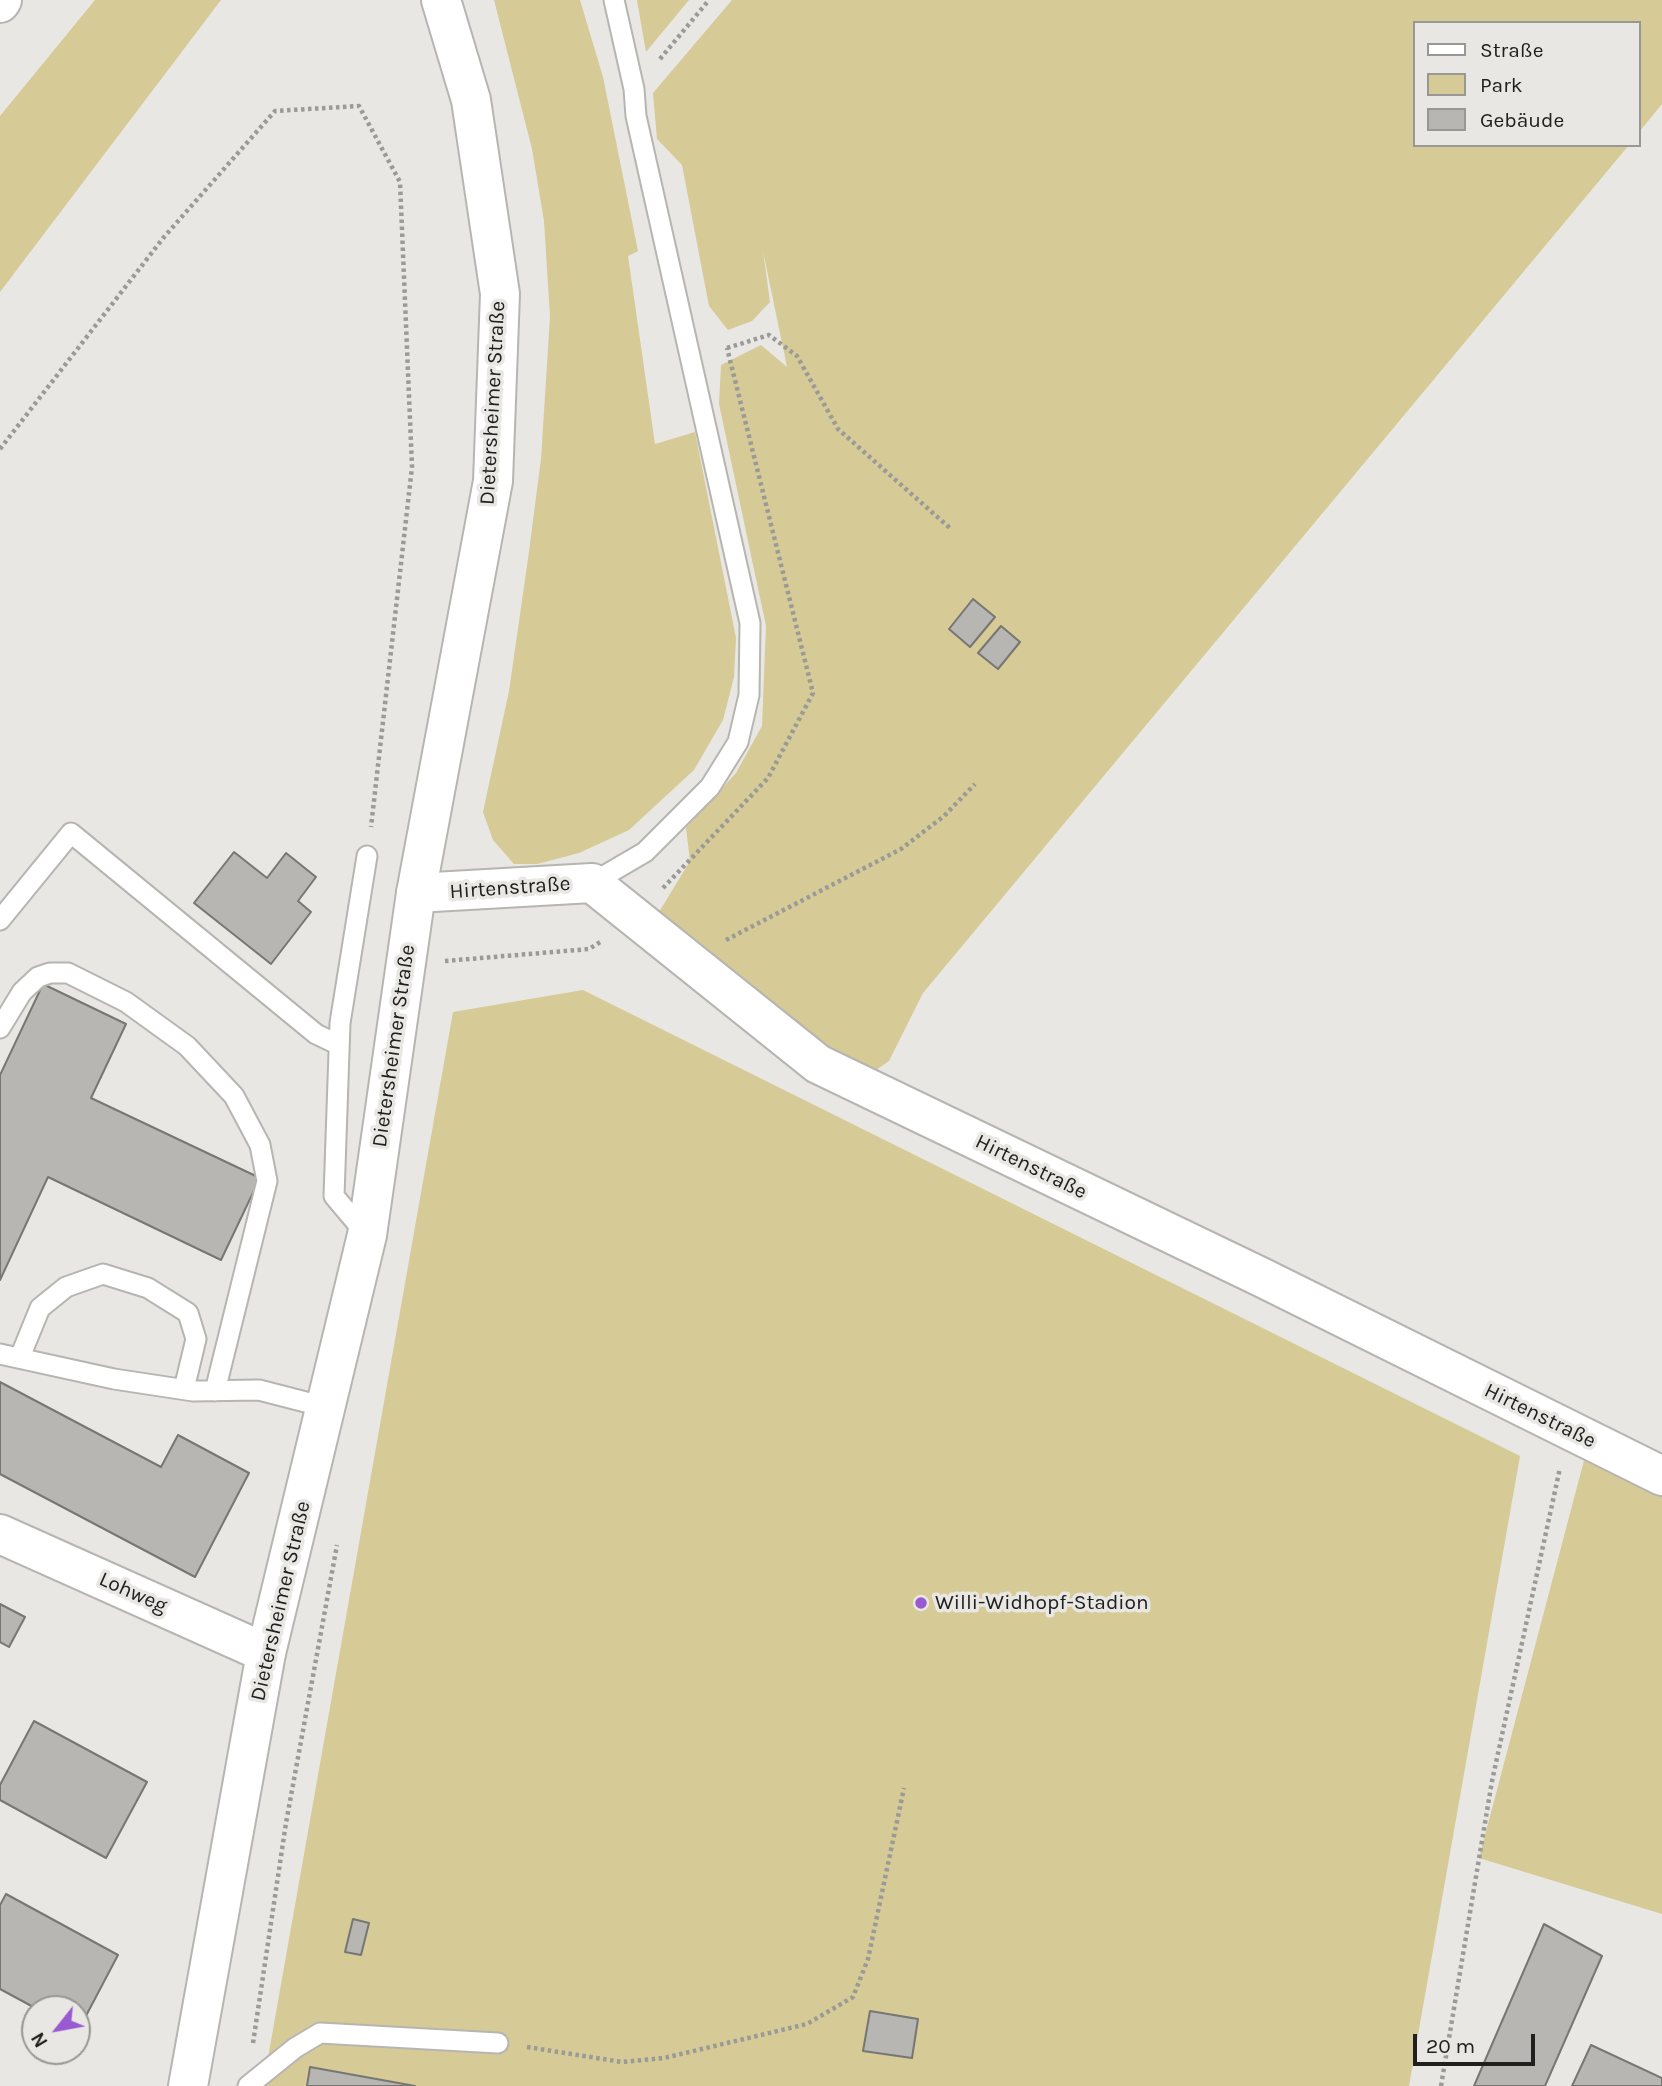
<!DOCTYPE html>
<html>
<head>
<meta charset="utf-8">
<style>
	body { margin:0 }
	#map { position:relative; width:1662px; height:2086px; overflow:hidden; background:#e8e7e3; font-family:Karla,sans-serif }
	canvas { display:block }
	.legend { position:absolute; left:1413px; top:21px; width:228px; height:126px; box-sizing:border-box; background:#e8e7e3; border:2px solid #989795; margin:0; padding:9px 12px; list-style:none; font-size:21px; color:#20201f }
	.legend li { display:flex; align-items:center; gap:14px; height:35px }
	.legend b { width:35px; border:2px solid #989795 }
	.north { position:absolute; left:21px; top:1995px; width:70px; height:70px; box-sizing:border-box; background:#e8e7e3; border:2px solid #989795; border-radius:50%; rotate:239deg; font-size:19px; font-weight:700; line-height:28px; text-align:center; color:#20201f }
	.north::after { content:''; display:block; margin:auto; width:24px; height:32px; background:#995ad1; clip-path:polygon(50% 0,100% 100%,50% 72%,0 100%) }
	.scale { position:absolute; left:1413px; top:2034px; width:122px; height:32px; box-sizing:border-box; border:4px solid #20201f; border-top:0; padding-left:9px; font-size:21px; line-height:24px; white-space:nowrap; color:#20201f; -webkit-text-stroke:5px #e8e7e3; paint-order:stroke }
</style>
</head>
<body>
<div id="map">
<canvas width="1662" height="2086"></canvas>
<ul class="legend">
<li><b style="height:9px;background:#fff"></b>Straße</li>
<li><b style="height:19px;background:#d6ca96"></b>Park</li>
<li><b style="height:19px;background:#b7b6b3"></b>Gebäude</li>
</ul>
<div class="north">N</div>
<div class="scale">20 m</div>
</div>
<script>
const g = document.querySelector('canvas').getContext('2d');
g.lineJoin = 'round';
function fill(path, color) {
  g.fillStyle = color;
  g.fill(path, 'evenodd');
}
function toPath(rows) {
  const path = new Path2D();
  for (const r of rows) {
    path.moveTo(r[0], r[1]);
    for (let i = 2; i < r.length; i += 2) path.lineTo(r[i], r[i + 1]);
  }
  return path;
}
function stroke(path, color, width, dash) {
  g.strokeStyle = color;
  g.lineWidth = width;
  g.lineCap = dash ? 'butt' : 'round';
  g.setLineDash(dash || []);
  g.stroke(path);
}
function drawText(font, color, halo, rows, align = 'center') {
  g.font = font + ' Karla,sans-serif';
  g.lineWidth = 7;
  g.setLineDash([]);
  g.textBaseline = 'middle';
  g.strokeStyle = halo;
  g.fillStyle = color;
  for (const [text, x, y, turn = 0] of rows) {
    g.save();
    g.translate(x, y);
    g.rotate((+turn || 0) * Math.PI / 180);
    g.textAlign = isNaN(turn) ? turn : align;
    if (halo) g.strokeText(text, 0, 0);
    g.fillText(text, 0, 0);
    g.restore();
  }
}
fill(toPath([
	[95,0,221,0,0,292,0,116],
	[494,0,580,0,603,77,638,251,628,256,655,444,695,432,736,638,734,677,723,720,694,770,629,830,579,853,537,864,514,864,493,840,483,812,509,691,528,559,541,459,550,317,544,221,532,149],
	[637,0,689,0,646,52],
	[732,0,1662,0,1662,104,1639,132,1639,23,1415,23,1415,145,1629,145,923,993,889,1061,869,1075,856,1074,656,917,690,861,686,828,736,773,762,726,766,626,719,404,721,365,761,345,787,367,763,251,770,302,752,321,728,330,709,306,682,165,657,139,653,93],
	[583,990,1520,1456,1409,2086,263,2086,453,1012],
	[1587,1449,1662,1487,1662,1914,1479,1858]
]), '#d6ca96');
const building = toPath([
	[973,599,995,617,970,647,949,629,973,599],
	[1001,626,1020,642,998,669,978,653,1001,626],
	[234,852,267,878,286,853,316,877,298,901,311,912,271,964,194,903,234,852],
	[43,984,126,1024,91,1098,260,1178,221,1260,48,1177,0,1280,0,1075,43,984],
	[0,1382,161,1467,178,1435,249,1473,195,1577,0,1474,0,1382],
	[0,1604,25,1617,9,1647,0,1642,0,1604],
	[34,1721,147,1782,106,1858,0,1800,0,1785,34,1721],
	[6,1894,118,1955,78,2031,77,2009,37,2009,0,1989,0,1905,6,1894],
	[353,1919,369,1923,361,1955,345,1952,353,1919],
	[1544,1924,1602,1956,1545,2086,1474,2086,1544,1924],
	[870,2011,918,2019,912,2058,863,2051,870,2011],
	[1591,2045,1662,2078,1662,2086,1572,2086,1591,2045],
	[310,2067,415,2086,307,2086,310,2067]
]);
fill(building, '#b7b6b3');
stroke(building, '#767673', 2);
const lane = toPath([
	[592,883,645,852,710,787,738,742,749,695,750,623,636,116,634,89,614,0],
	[0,920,71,833,316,1034,339,1045],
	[0,1028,22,992,38,977,50,973,68,973,126,1002,187,1046,234,1096,260,1145,267,1181,215,1391],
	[366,1234,334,1196,340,1023,367,856],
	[0,1354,114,1379,193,1391,259,1390,325,1407],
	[20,1357,40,1308,66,1287,103,1274,148,1288,188,1313,196,1339,184,1389],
	[248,2086,295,2048,320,2033,498,2043]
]);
const street = toPath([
	[416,893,592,883,818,1064,1263,1278,1662,1476],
	[0,1534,266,1653]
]);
const secondary = toPath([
	[188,2086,266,1653,367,1235,416,893,493,481,500,294,471,100,441,0]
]);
const highway = toPath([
	[0,3,2,0]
]);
stroke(lane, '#b6b5b1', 23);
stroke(street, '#b6b5b1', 42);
stroke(secondary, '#b6b5b1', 42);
stroke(highway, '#b6b5b1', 42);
stroke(toPath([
	[660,59,709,0],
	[727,348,769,335,797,356,838,429,951,529],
	[0,449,164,237,275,111,359,106,400,182,412,467,371,827],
	[663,888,768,778,813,693,727,348],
	[726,940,901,849,944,816,975,784],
	[445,961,589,949,602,941],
	[253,2043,286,1823,337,1545],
	[527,2047,622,2062,664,2058,807,2024,853,1997,868,1959,904,1788],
	[1441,2086,1492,1781,1560,1468]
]), '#9a9a97', 4.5, [3.5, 3.5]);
stroke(lane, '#fff', 19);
stroke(street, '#fff', 38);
stroke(secondary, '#fff', 38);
stroke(highway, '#fff', 38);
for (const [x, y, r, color] of [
	[921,1603,7,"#995ad1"]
]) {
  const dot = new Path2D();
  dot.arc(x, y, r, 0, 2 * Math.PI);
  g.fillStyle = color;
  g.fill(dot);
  stroke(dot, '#e8e7e3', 2.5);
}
drawText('21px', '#20201f', '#e8e7e3', [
	["Dietersheimer Straße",493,403,-87],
	["Hirtenstraße",510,888,-4],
	["Dietersheimer Straße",394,1046,-82],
	["Hirtenstraße",1031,1167,26],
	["Hirtenstraße",1540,1416,26],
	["Lohweg",133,1593,24],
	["Dietersheimer Straße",281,1601,-77]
]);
drawText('21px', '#20201f', '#e8e7e3', [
	["Willi-Widhopf-Stadion",935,1603]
], 'left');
</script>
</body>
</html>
